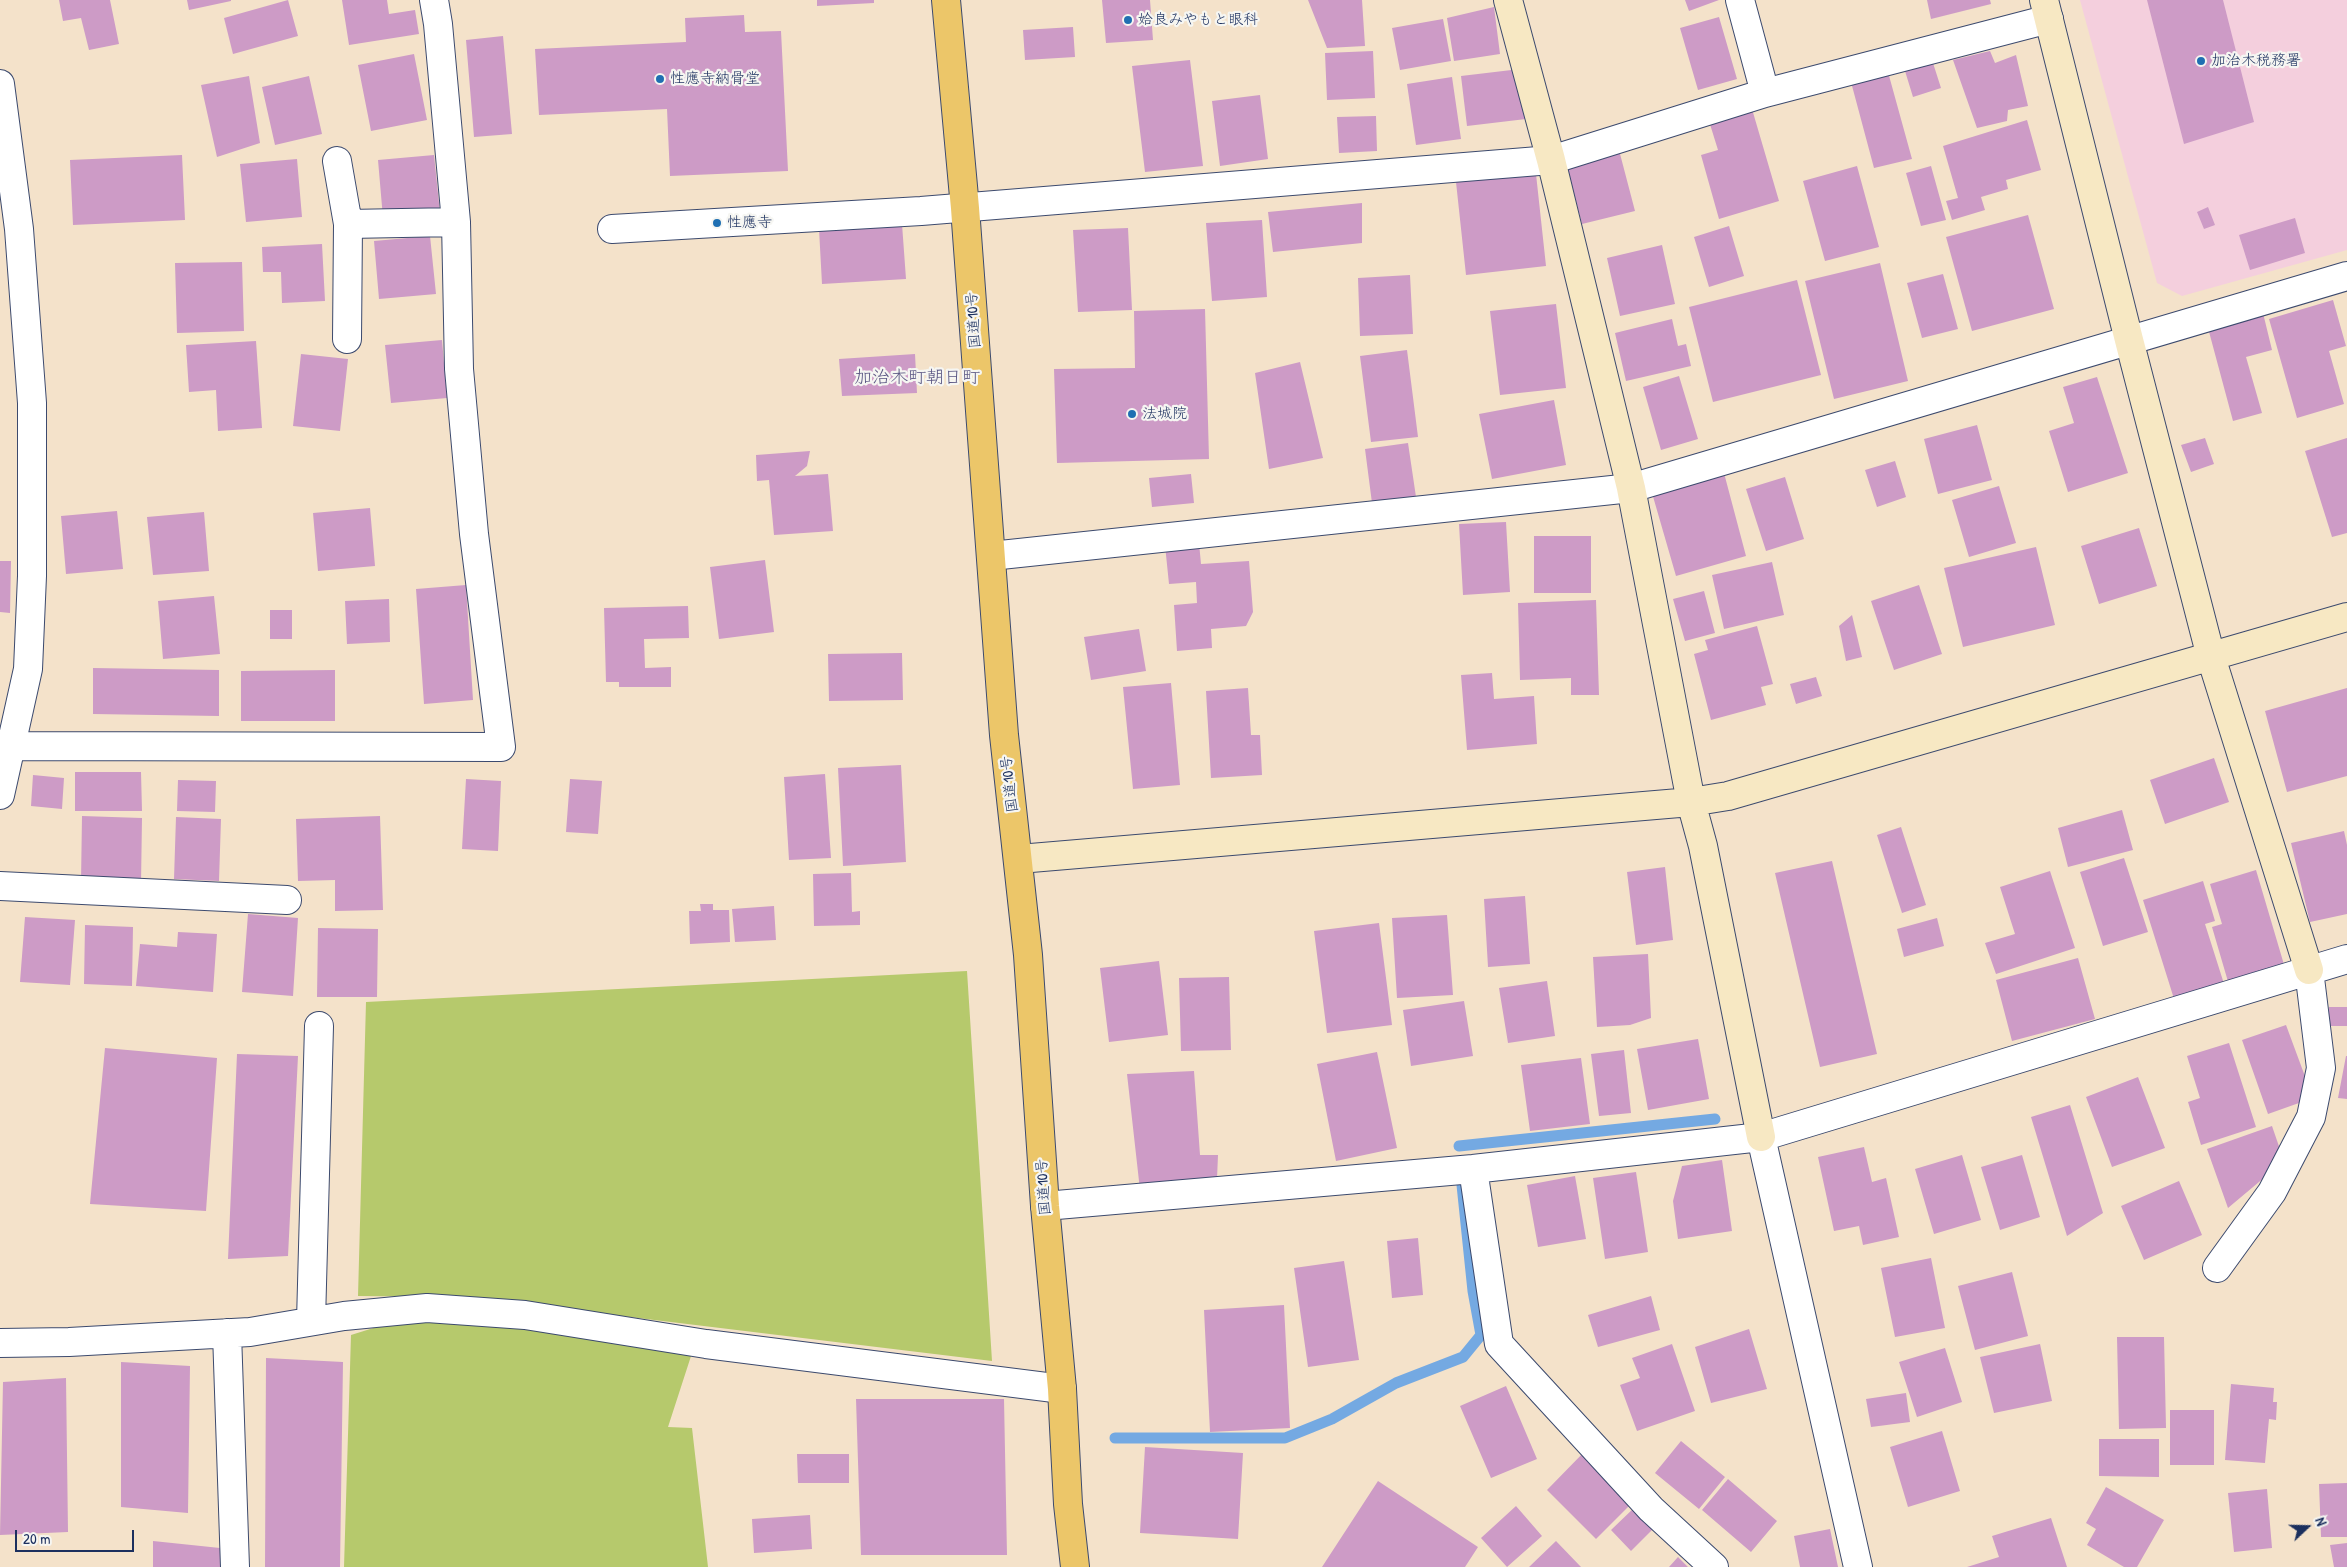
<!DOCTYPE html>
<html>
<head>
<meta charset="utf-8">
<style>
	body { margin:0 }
	#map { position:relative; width:2347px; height:1567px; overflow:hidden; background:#f4e2ca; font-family:"Patrick Hand",sans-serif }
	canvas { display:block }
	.north { position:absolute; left:2282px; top:1502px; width:50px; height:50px; -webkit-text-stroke:4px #f6f6f2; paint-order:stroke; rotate:69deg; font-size:14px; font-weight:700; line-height:20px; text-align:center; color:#1b2f5e }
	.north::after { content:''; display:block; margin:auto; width:18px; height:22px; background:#1b2f5e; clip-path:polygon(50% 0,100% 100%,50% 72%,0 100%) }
	.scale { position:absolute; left:15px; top:1530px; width:119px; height:22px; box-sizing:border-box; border:2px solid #1b2f5e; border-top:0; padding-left:6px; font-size:15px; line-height:18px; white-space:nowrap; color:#1b2f5e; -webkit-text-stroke:4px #f6f6f2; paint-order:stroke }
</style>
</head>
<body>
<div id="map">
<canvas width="2347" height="1567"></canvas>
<div class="north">N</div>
<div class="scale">20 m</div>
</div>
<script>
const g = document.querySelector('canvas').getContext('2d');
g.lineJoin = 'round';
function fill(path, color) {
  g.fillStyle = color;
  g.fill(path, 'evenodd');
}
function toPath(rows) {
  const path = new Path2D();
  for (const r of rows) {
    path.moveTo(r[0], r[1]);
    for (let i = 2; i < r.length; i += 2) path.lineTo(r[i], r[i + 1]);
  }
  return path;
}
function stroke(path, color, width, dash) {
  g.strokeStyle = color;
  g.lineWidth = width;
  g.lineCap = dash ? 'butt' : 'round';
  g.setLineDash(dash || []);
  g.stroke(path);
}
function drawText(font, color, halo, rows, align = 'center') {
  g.font = font + ' "Patrick Hand","Klee One",sans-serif';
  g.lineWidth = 4.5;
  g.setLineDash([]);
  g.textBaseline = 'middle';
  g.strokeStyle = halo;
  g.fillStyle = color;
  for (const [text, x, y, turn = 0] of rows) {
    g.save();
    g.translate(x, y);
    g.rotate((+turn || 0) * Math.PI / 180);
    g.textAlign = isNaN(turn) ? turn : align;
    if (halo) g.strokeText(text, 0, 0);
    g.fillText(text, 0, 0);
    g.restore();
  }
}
fill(toPath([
	[2080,0,2347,0,2347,250,2182,296,2157,283]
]), '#f4cfdd');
fill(toPath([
	[967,971,992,1361,465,1297,358,1296,366,1002],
	[440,1319,519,1325,692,1353,668,1427,692,1428,708,1567,344,1567,351,1335,383,1325]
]), '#b6c96c');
stroke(toPath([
	[1459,1146,1715,1119],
	[1115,1438,1285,1438,1332,1419,1396,1383,1463,1357,1481,1335,1473,1291,1462,1185]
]), '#74a9e2', 11);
fill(toPath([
	[59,0,110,0,119,44,89,50,81,18,63,21],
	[187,0,231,0,231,1,189,10],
	[288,0,298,36,233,54,224,18],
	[342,0,387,0,389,14,415,10,419,34,349,45],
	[817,0,874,0,874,3,817,6],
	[1102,0,1150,0,1153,40,1106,43],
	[1308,0,1362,0,1365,46,1327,48],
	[1685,0,1719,0,1689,11],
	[1927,0,1990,0,1991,4,1931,19],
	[2147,0,2223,0,2254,122,2184,144],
	[1494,7,1500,54,1454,61,1447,18],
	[744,15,745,32,781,31,788,171,670,176,667,109,539,115,535,49,686,42,685,18],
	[1719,17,1737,79,1698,90,1680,28],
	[1443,19,1451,61,1400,70,1392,28],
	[1073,27,1075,57,1025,60,1023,30],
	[503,36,512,134,474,137,466,40],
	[1373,51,1375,98,1327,100,1325,53],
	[1990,51,1995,63,2016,55,2028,106,2008,110,2007,121,1977,128,1953,60],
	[414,54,427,120,371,131,358,65],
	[1190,60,1203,166,1145,172,1132,66],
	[1933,63,1941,88,1913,97,1905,71],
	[1520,69,1526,119,1467,126,1461,76],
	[1888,72,1912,159,1874,168,1851,82],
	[249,76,260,143,217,157,201,85],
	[309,76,322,134,275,145,262,87],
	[1452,77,1461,139,1416,145,1407,84],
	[1260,95,1268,159,1220,166,1212,101],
	[1752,109,1779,201,1719,219,1701,155,1718,150,1709,121],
	[1376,116,1377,151,1339,153,1337,117],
	[2027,120,2041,170,2006,180,2008,189,1981,197,1985,210,1952,220,1946,201,1958,198,1943,146],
	[1619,150,1635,211,1582,224,1566,163],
	[182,155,185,220,73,225,70,160],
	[434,155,440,213,383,218,378,160],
	[297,159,302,217,246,222,240,164],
	[1857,166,1879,247,1825,261,1803,181],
	[1931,166,1946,220,1921,226,1906,173],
	[1536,174,1546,266,1466,275,1456,182],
	[1362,203,1362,243,1273,252,1268,212],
	[2208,207,2215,225,2204,229,2197,212],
	[2028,215,2054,309,1972,331,1946,237],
	[2295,218,2305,253,2250,270,2239,235],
	[1262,220,1267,297,1212,301,1206,223],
	[902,224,906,279,822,284,819,229],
	[1729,226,1744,276,1709,287,1694,237],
	[1128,228,1132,310,1078,312,1073,230],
	[430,236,436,294,379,299,374,241],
	[322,244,325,301,282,303,281,272,263,272,262,247],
	[1662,245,1675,304,1620,316,1607,258],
	[242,262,244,331,177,333,175,263],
	[1880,263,1908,381,1834,399,1805,281],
	[1943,274,1958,329,1922,338,1907,283],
	[1410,275,1413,334,1360,336,1358,278],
	[1797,280,1821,375,1713,402,1689,307],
	[2333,300,2346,346,2329,351,2344,404,2297,418,2269,319],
	[1556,304,1566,388,1500,395,1490,311],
	[1205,309,1209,459,1057,463,1054,369,1135,368,1134,311],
	[2263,313,2272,350,2246,357,2262,413,2233,421,2208,328],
	[1672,319,1678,346,1686,344,1691,366,1626,381,1615,333],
	[442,340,447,398,391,403,385,345],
	[256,341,262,428,218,431,216,390,189,392,186,345],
	[1407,350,1418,437,1371,442,1360,356],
	[301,354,348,359,340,431,293,426],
	[915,354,917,393,842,396,839,359],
	[1300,362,1323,458,1269,469,1255,373],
	[1679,376,1698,439,1661,450,1643,387],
	[2097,377,2128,473,2068,492,2049,431,2074,423,2063,387],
	[1554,400,1566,465,1492,479,1479,414],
	[1977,425,1992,480,1938,494,1924,439],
	[2205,438,2214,464,2191,472,2181,445],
	[2347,438,2347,533,2332,537,2305,451],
	[1408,443,1416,497,1372,503,1365,449],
	[810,451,807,466,795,476,828,474,833,531,774,535,769,480,757,481,756,455],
	[1895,461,1906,497,1877,507,1865,470],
	[1724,473,1746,556,1676,576,1652,493],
	[1191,474,1194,503,1152,507,1149,478],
	[1785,477,1804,539,1766,551,1746,489],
	[1999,486,2016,543,1969,557,1952,500],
	[370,508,375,566,318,571,313,513],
	[117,511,123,569,66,574,61,516],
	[204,512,209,571,153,575,147,517],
	[1506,522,1510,592,1463,595,1459,524],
	[2139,528,2157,586,2099,604,2081,546],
	[1534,536,1591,536,1591,593,1534,593],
	[1199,543,1201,564,1249,561,1253,612,1246,626,1211,629,1212,648,1177,651,1174,605,1197,603,1196,582,1169,584,1165,545],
	[2036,547,2055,625,1963,647,1944,568],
	[765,560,774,632,719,639,710,567],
	[0,561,11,561,10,613,0,612],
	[1772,562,1784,615,1724,629,1712,575],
	[466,585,473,700,424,704,416,589],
	[1919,585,1942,654,1894,670,1871,601],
	[1704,591,1715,633,1685,641,1673,599],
	[214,596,220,654,163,659,158,601],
	[389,599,390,642,347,644,345,601],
	[1596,600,1599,695,1571,695,1571,678,1520,680,1518,603],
	[688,606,689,638,644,639,645,668,671,667,671,687,619,687,619,682,606,682,604,608],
	[270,610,292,610,292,639,270,639],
	[1852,615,1862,657,1846,661,1839,626],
	[1757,626,1773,684,1761,687,1766,705,1711,720,1694,654,1708,650,1705,640],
	[1139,629,1146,671,1091,680,1084,637],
	[902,653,903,700,829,701,828,654],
	[93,668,219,670,219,716,93,714],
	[335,670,335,721,241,721,241,671],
	[1492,673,1494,699,1534,696,1537,744,1467,750,1461,675],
	[1816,677,1822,696,1796,704,1790,684],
	[1171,683,1180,785,1133,789,1123,687],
	[1248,688,1251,735,1260,735,1262,775,1211,778,1206,691],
	[2347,688,2347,776,2287,792,2265,711],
	[2214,758,2229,802,2165,824,2150,780],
	[901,765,906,862,843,866,838,768],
	[75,772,141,772,142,811,75,811],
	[825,774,831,858,789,860,784,777],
	[33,775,64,778,62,809,31,806],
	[466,779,501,781,498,851,462,849],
	[570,779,602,781,598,834,566,832],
	[178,780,216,781,215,812,177,811],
	[2122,810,2133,850,2068,867,2058,828],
	[82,816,142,818,141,884,81,882],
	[380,816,383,910,335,911,335,880,298,881,296,819],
	[176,817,221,819,219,881,174,879],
	[1901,827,1926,905,1902,913,1877,835],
	[2344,831,2347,845,2347,914,2310,922,2291,843],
	[2124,858,2148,932,2103,946,2080,872],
	[1832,861,1877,1054,1820,1067,1775,873],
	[1665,867,1673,940,1636,945,1627,872],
	[2256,870,2285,968,2229,985,2212,927,2222,924,2210,884],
	[2050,871,2075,948,1996,974,1985,943,2015,934,2000,887],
	[851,873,852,912,860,911,860,925,814,926,813,874],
	[2203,881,2215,921,2205,924,2225,987,2175,1002,2143,900],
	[1525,896,1530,964,1488,967,1484,899],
	[700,904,713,904,713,910,729,910,730,942,690,944,689,911,701,911],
	[774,906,776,940,735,942,732,909],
	[248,914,298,918,293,996,242,992],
	[1447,915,1453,995,1397,998,1392,918],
	[25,917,75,920,70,985,20,982],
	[1937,918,1944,946,1904,957,1897,929],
	[1379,923,1392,1025,1327,1033,1314,931],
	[85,925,133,927,132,986,84,984],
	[318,928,378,929,377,997,317,997],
	[178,932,217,934,213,992,136,986,140,944,177,947],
	[1648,954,1651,1018,1630,1025,1597,1027,1593,957],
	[2078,958,2095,1019,2012,1041,1996,980],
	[1159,961,1168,1035,1109,1042,1100,968],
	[1229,977,1231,1050,1181,1051,1179,978],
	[1547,981,1555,1036,1508,1043,1499,988],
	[1464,1001,1473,1056,1411,1066,1403,1010],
	[2329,1007,2347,1007,2347,1026,2329,1026],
	[2286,1025,2313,1098,2268,1114,2242,1040],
	[1698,1039,1709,1099,1648,1110,1637,1049],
	[2229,1043,2256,1127,2201,1145,2188,1102,2200,1098,2187,1056],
	[105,1048,217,1058,206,1211,90,1204],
	[1624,1050,1631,1113,1599,1116,1591,1054],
	[1377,1052,1397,1148,1336,1161,1317,1064],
	[237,1054,298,1056,288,1256,228,1259],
	[2346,1056,2347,1056,2347,1099,2338,1098],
	[1581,1058,1590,1124,1530,1131,1521,1065],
	[1194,1071,1200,1155,1218,1155,1217,1179,1140,1190,1127,1074],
	[2138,1077,2165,1148,2112,1167,2086,1097],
	[2070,1105,2103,1213,2067,1236,2031,1117],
	[2272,1126,2284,1161,2228,1208,2207,1149],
	[1864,1147,1872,1182,1886,1178,1899,1237,1863,1245,1859,1226,1834,1231,1818,1157],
	[1962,1155,1981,1220,1934,1234,1915,1169],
	[2022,1155,2040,1217,2000,1230,1981,1167],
	[1722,1160,1732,1231,1678,1239,1673,1201,1682,1166],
	[1636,1172,1648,1252,1605,1259,1593,1178],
	[1575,1176,1586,1239,1538,1247,1527,1185],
	[2179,1181,2202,1235,2144,1260,2121,1206],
	[1418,1238,1423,1295,1392,1298,1387,1241],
	[1931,1258,1945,1328,1895,1337,1881,1268],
	[1344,1261,1359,1360,1308,1367,1294,1268],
	[2012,1272,2028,1336,1975,1350,1958,1286],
	[1651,1296,1660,1330,1598,1347,1588,1315],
	[1284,1305,1290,1428,1210,1432,1204,1310],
	[1749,1329,1767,1389,1711,1403,1695,1347],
	[2117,1337,2164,1337,2166,1428,2119,1429],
	[1672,1344,1695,1411,1637,1431,1620,1385,1640,1378,1632,1358],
	[2040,1344,2052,1401,1994,1413,1980,1357],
	[1945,1348,1962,1402,1917,1417,1899,1362],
	[266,1358,343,1362,340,1567,265,1567],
	[121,1362,190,1366,188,1513,121,1507],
	[66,1378,68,1532,0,1535,3,1382],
	[2231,1384,2274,1388,2273,1402,2277,1402,2276,1420,2269,1419,2265,1463,2225,1460],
	[1506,1386,1537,1459,1491,1478,1460,1406],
	[1906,1393,1910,1422,1871,1427,1866,1399],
	[856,1399,1004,1399,1007,1555,861,1555],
	[2170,1410,2214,1410,2214,1465,2170,1465],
	[1942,1431,1960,1491,1908,1507,1890,1447],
	[2099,1439,2159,1439,2159,1477,2099,1476],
	[1681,1441,1725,1477,1699,1509,1655,1473],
	[1145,1447,1243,1453,1238,1539,1140,1533],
	[1587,1449,1637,1498,1596,1539,1547,1490],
	[797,1454,849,1454,849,1483,798,1483],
	[1728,1479,1777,1521,1751,1552,1702,1510],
	[1378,1481,1478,1547,1465,1567,1322,1567],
	[2347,1483,2347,1537,2321,1537,2319,1484],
	[2106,1487,2164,1520,2137,1567,2124,1567,2087,1545,2096,1529,2086,1523],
	[2267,1489,2272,1548,2234,1552,2228,1493],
	[1516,1506,1542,1536,1507,1567,1481,1538],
	[1636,1506,1656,1526,1631,1551,1611,1530],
	[810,1515,812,1549,754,1553,752,1519],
	[2051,1518,2067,1567,1967,1567,1999,1557,1992,1536],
	[1830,1529,1838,1567,1800,1567,1794,1536],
	[153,1541,220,1548,220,1567,153,1567],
	[1556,1541,1581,1567,1529,1567],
	[2347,1543,2347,1567,2334,1567,2330,1545],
	[1678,1557,1688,1567,1669,1567]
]), '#cd9bc6');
const street = toPath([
	[1740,0,1765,93],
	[0,84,19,229,32,403,32,576,28,669,0,795],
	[337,161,348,224,456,222],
	[612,229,921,211,1551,160,1765,93,2049,19],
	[347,339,348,224],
	[991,556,1631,488,2347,276],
	[10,746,501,747,474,534,459,369,456,222,438,24,434,0],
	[0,886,287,900],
	[1761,1137,1858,1567],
	[1473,1169,1499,1344,1651,1509,1714,1567],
	[1045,1206,1473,1169,1761,1137,2347,959],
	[2217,1268,2272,1192,2311,1117,2321,1068,2309,970],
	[311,1321,319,1026],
	[227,1333,235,1567],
	[0,1343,69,1342,250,1332,344,1316,427,1308,525,1315,706,1344,1062,1389]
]);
const secondary = toPath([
	[1508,0,1551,160,1631,488,1691,802,1703,846,1761,1137],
	[2044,0,2129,340,2211,657,2309,970],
	[1019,859,1691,802,1728,796,2347,617]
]);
const highway = toPath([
	[946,0,965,208,1004,735,1028,955,1045,1206,1062,1389,1068,1504,1075,1567]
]);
stroke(street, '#3c4a6e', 30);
stroke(secondary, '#3c4a6e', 30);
stroke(highway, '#3c4a6e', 30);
stroke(street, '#fff', 28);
stroke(secondary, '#f7e8c3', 28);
stroke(highway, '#ecc669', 28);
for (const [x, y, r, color] of [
	[1128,20,5,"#1f6fb2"],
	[2201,61,5,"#1f6fb2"],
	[660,79,5,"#1f6fb2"],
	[717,223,5,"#1f6fb2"],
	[1132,414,5,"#1f6fb2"]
]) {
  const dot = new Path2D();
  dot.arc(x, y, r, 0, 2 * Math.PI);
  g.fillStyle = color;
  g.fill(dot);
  stroke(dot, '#f6f6f2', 2);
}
drawText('15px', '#1b2f5e', '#f6f6f2', [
	["姶良みやもと眼科",1138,20],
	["加治木税務署",2211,61],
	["性應寺納骨堂",670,79],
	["性應寺",727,223],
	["法城院",1142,414]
], 'left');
drawText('15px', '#1b2f5e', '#f6f6f2', [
	["国道10号",974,320,-94],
	["国道10号",1010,784,-97],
	["国道10号",1044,1187,-94]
]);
drawText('18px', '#595582', '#f6f6f2', [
	["加治木町朝日町",917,378]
]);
</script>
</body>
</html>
